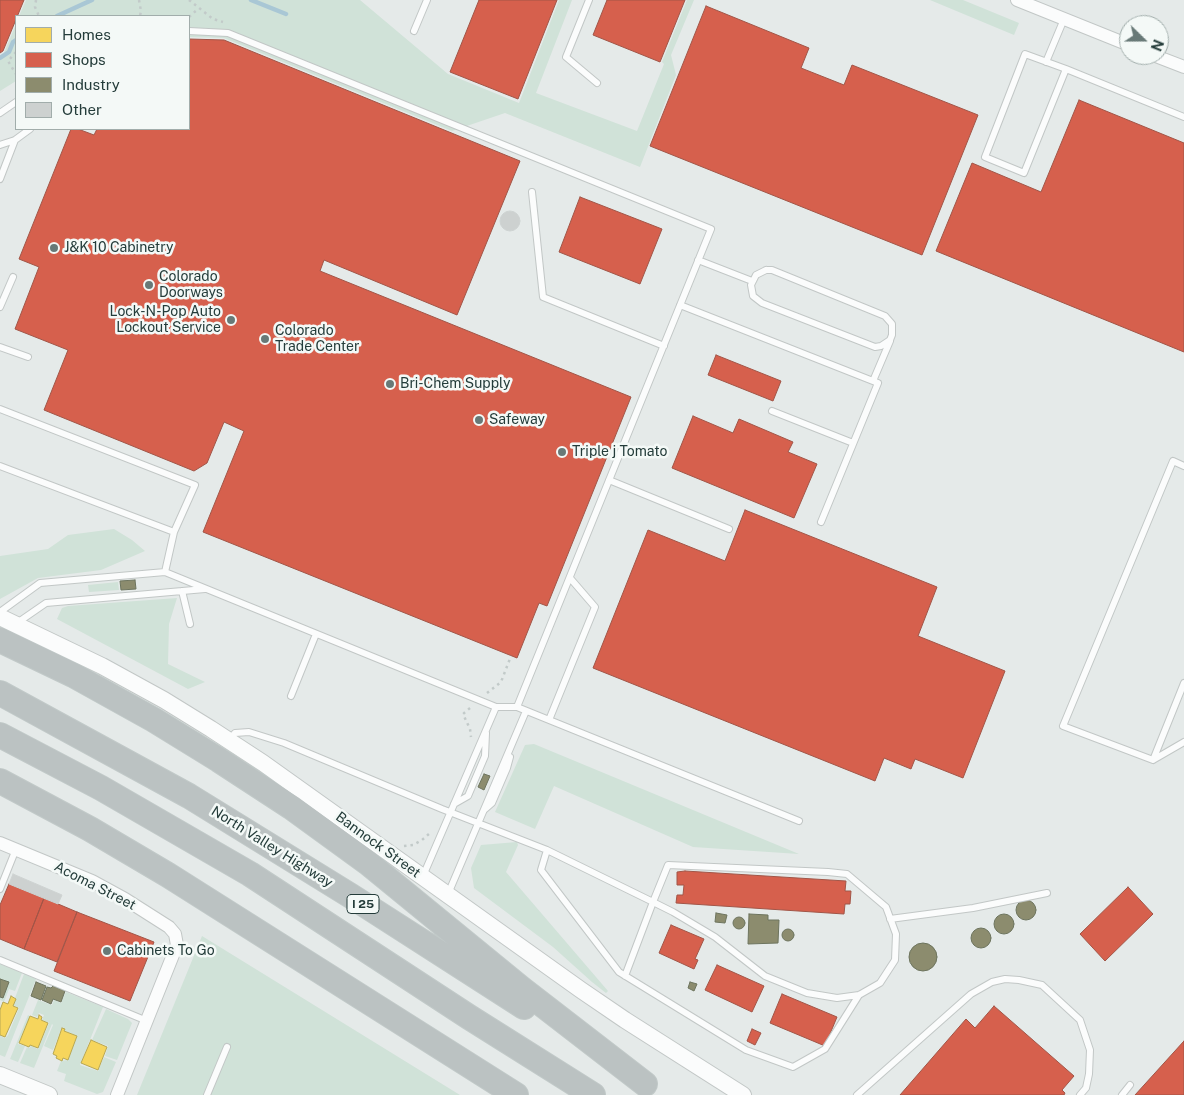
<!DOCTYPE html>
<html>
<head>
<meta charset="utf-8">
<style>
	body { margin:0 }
	#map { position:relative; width:1184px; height:1095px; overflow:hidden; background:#e5eae9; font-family:"Public Sans",sans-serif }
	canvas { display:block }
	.legend { position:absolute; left:15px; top:15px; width:175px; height:115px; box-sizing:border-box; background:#f4f9f7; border:1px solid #a1adab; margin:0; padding:6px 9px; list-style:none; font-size:15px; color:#243c3a }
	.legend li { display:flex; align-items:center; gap:10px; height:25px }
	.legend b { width:25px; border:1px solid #a1adab }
	.north { position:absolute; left:1119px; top:15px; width:50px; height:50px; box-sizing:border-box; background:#f4f9f7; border:1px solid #a1adab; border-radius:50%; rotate:112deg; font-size:14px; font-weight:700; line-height:20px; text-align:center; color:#243c3a }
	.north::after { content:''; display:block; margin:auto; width:18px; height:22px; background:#687977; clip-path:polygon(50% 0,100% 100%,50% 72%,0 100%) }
</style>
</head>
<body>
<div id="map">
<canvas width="1184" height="1095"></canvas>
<ul class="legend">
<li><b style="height:14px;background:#f6d55c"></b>Homes</li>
<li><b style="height:14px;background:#d6604d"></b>Shops</li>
<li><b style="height:14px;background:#8c8c6e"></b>Industry</li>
<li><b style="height:14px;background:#cdd1d0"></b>Other</li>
</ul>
<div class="north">N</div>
</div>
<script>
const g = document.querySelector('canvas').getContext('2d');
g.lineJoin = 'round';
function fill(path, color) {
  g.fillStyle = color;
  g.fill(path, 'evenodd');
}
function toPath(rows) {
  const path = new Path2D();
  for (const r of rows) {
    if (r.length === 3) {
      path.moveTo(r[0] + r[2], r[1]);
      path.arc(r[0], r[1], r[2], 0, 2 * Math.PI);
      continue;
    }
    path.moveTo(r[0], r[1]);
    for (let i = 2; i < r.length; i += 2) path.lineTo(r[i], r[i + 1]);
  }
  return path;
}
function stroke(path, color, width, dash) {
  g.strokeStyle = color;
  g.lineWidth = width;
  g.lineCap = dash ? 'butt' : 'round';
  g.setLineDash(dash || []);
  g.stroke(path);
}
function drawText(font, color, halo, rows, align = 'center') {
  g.font = font + ' "Public Sans",sans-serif';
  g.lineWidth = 5;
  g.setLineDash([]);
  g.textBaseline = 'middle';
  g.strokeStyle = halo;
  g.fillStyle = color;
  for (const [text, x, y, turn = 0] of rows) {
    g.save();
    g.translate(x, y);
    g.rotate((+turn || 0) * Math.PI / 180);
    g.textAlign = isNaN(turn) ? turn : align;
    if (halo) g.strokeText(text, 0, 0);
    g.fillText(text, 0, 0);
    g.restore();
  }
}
fill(toPath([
	[26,0,360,0,448,74,519,103,559,0,572,0,536,93,637,131,664,64,662,62,687,0,694,0,671,55,676,75,640,167,505,113,452,131,224,38,189,37,189,16,19,16],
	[930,0,963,0,1019,23,1014,35],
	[16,24,16,81,0,91,0,56,4,53],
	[114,529,132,540,145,551,101,570,38,578,0,599,0,556,48,549,68,535],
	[118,582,119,590,89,592,88,585],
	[177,598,169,624,168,664,205,682,188,689,57,619,62,608,68,606],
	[534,744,799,854,693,847,554,786,535,829,495,812,525,745],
	[517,842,518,845,506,872,608,991,606,993,592,982,553,947,474,888,471,868,481,845],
	[202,936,460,1095,137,1095],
	[0,964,22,973,15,991,9,989,4,1002,0,1000],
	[24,974,36,979,5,1057,0,1055,0,1036,5,1038,8,1035,19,1008,13,1005,16,999,15,998],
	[66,992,103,1007,80,1065,98,1071,104,1057,116,1062,103,1092,97,1094,64,1081,66,1074,57,1071,61,1061,68,1060,77,1036,65,1031,65,1029,62,1027,53,1050,44,1046,53,1025,52,1024,34,1068,20,1063,27,1047,29,1048,31,1046,38,1049,49,1023,42,1020,44,1015,39,1013,37,1017,32,1015,38,1000,52,1005,54,1000,61,1003],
	[106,1009,128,1019,132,1023,117,1060,105,1056,108,1046,92,1040],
	[28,1015,30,1016,18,1044,25,1046,18,1062,10,1059]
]), '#d0e2d8');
const homes = toPath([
	[11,996,16,999,13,1006,18,1008,5,1037,0,1035,0,1010,3,1002,8,1004,11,996],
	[39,1015,42,1017,41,1020,48,1023,38,1048,30,1045,29,1047,19,1043,30,1016,38,1019,39,1015],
	[62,1028,65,1029,64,1031,77,1036,68,1060,63,1058,62,1061,56,1058,57,1056,53,1054,62,1028],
	[91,1040,107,1047,98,1070,81,1063,91,1040]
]);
fill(homes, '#f6d55c');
stroke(homes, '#b7a752', 1);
const shops = toPath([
	[0,0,24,0,3,51,0,53,0,0],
	[479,0,557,0,518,99,450,72,479,0],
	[607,0,685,0,660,62,593,35,607,0],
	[706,6,809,48,801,68,844,85,852,65,978,115,922,255,650,146,706,6],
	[189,39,224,40,520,161,457,315,324,260,320,271,631,397,547,606,539,603,517,658,203,532,244,431,224,422,207,463,194,471,44,410,68,350,15,329,39,267,19,259,71,129,78,129,94,135,97,129,189,129,189,39],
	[1079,100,1184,143,1184,352,936,251,972,163,1041,192,1079,100],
	[580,197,662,229,640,284,559,252,580,197],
	[716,355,781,381,773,401,708,375,716,355],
	[693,416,733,433,739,419,793,442,788,452,817,464,794,518,672,468,693,416],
	[745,510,937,587,918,636,1005,671,963,778,915,759,911,769,884,758,875,781,593,668,648,530,725,561,745,510],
	[685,871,846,881,845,891,851,891,850,904,845,904,844,914,676,903,677,895,683,895,684,885,677,885,677,872,685,871],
	[9,884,44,898,24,949,0,939,0,905,9,884],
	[1128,887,1153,914,1105,961,1080,934,1128,887],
	[44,898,77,912,57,962,24,949,44,898],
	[77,912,154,942,130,1001,54,971,77,912],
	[671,925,704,939,695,959,698,960,694,969,659,953,671,925],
	[717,965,764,986,752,1012,705,990,717,965],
	[782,994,837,1017,825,1046,770,1023,782,994],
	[994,1006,1074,1076,1062,1090,1065,1093,1064,1095,900,1095,966,1019,975,1028,994,1006],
	[752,1029,761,1033,755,1045,747,1041,752,1029],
	[1184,1041,1184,1095,1135,1095,1184,1041]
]);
fill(shops, '#d6604d');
stroke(shops, '#a15547', 1);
const industry = toPath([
	[135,580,136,589,121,590,120,581,135,580],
	[484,774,490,776,484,790,478,787,484,774],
	[1026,910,10],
	[716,913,727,915,725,923,715,922,716,913],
	[1004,924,10],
	[749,914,768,915,768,920,779,920,778,943,748,944,749,914],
	[739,923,6],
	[981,938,10],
	[788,935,6],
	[923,957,14],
	[0,979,9,982,3,998,0,997,0,979],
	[36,982,46,986,41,1000,31,996,36,982],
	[690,982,697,984,694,991,688,988,690,982],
	[53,986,65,991,61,1002,53,999,51,1004,42,1000,47,987,51,988,53,986]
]);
fill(industry, '#8c8c6e');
stroke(industry, '#6d745e', 1);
stroke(toPath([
	[251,0,286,14],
	[57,16,92,0],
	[0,58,9,52,13,42,16,40]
]), '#a9c7d5', 4.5);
const building = toPath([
	[510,221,10],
	[13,874,62,895,58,904,9,884,13,874]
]);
fill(building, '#cdd1d0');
stroke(building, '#ced3d2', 1);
const service = toPath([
	[589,0,566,57,597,83],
	[189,31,228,33,711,229,517,707],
	[414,31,427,0],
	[1046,62,1064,19],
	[1066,69,1024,173,985,157,1025,54,1066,69,1184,117],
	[0,113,16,102],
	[0,145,15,140,30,129],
	[0,179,15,140],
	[532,192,543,297,664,346],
	[698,260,752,281],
	[766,270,772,270,885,316,892,324,892,335,890,340,881,346,875,347,762,303,753,296,751,285,756,275,766,270],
	[680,305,878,383,821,522],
	[0,307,13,277],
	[0,347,28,357],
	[873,381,890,341],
	[0,409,195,485,174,532,165,572],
	[772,411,853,443],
	[0,466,174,532],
	[1184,466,1173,461,1063,726,1153,760,1184,742],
	[609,480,729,529],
	[182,591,190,624],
	[0,612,40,583,165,572,496,707,517,707,799,821],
	[17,623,46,603,205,589],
	[291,696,316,634],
	[549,720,595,607,570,578],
	[229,740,235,733,249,732,284,743,442,809,547,850,541,870,619,972,746,1050,793,1067,825,1049,859,995],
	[1153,760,1184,683],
	[454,804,468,796,485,756,486,733],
	[484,810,492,803,507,768,510,757],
	[547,850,653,902,673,912,715,937,765,976,807,993,837,998,859,995,880,983,895,960,896,934,886,907,847,874,828,872,668,865,653,902,625,976],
	[423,876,496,707],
	[0,889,16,849],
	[448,894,526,711],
	[890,919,973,908,1047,893],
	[0,960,147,1021],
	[207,1095,227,1047],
	[857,1095,971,994,992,982,1005,979,1019,980,1042,985,1080,1020,1090,1050,1089,1074,1086,1088,1080,1095],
	[1122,1095,1130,1085]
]);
const minor = toPath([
	[1017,0,1129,45],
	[1153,55,1184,67],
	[0,843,92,881,125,899,169,927,175,934,177,945,117,1095]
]);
const tertiary = toPath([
	[0,617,102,666,164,700,211,729,263,763,581,990,625,1020,743,1095],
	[0,1075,49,1095]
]);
const motorway = toPath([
	[0,640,73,675,154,720,219,760,291,807,368,863,522,989,645,1084],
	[0,693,189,796,351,896,524,1007],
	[0,735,101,788,250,874,469,1017,593,1095],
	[0,781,90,829,168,875,516,1095]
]);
stroke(service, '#c2c7c6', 8);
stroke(minor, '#c2c7c6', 14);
stroke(tertiary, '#c2c7c6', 18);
stroke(motorway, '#c1c9c8', 26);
stroke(toPath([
	[36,0,35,7,39,16],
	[139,0,141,11,140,16],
	[189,0,213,19,223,22],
	[189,17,198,9],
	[16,52,8,61,16,74],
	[487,693,501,682,511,656],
	[470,708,463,714,470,729,471,737],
	[404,846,413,845,422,840,430,833]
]), '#c2cac9', 2.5, [2.5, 4]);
stroke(service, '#fbfcfc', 6);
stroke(minor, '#fbfcfc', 12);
stroke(tertiary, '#fbfcfc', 16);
stroke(motorway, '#bbc2c2', 24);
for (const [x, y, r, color] of [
	[54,248,5,"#687977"],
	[149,285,5,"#687977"],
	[231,320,5,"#687977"],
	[265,339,5,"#687977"],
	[390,384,5,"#687977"],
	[479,420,5,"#687977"],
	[562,452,5,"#687977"],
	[107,951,5,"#687977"]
]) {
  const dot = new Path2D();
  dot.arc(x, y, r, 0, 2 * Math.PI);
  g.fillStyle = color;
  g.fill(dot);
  stroke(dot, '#f4f9f7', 2);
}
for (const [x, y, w] of [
	[363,904,32]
]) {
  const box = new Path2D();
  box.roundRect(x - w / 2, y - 9.5, w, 19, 4);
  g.fillStyle = '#f4f9f7';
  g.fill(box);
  stroke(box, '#243c3a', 1);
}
drawText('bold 12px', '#243c3a', null, [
	["I 25",363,904]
]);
drawText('14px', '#243c3a', '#f4f9f7', [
	["J&K 10 Cabinetry",64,248],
	["Colorado",159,277],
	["Doorways",159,293],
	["Lock-N-Pop Auto",221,312,"right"],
	["Lockout Service",221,328,"right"],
	["Colorado",275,331],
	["Trade Center",275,347],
	["Bri-Chem Supply",400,384],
	["Safeway",489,420],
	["Triple j Tomato",572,452],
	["Cabinets To Go",117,951]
], 'left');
drawText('14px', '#243c3a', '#f4f9f7', [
	["Bannock Street",378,845,36],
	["North Valley Highway",272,847,32],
	["Acoma Street",95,886,27]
]);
</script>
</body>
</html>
